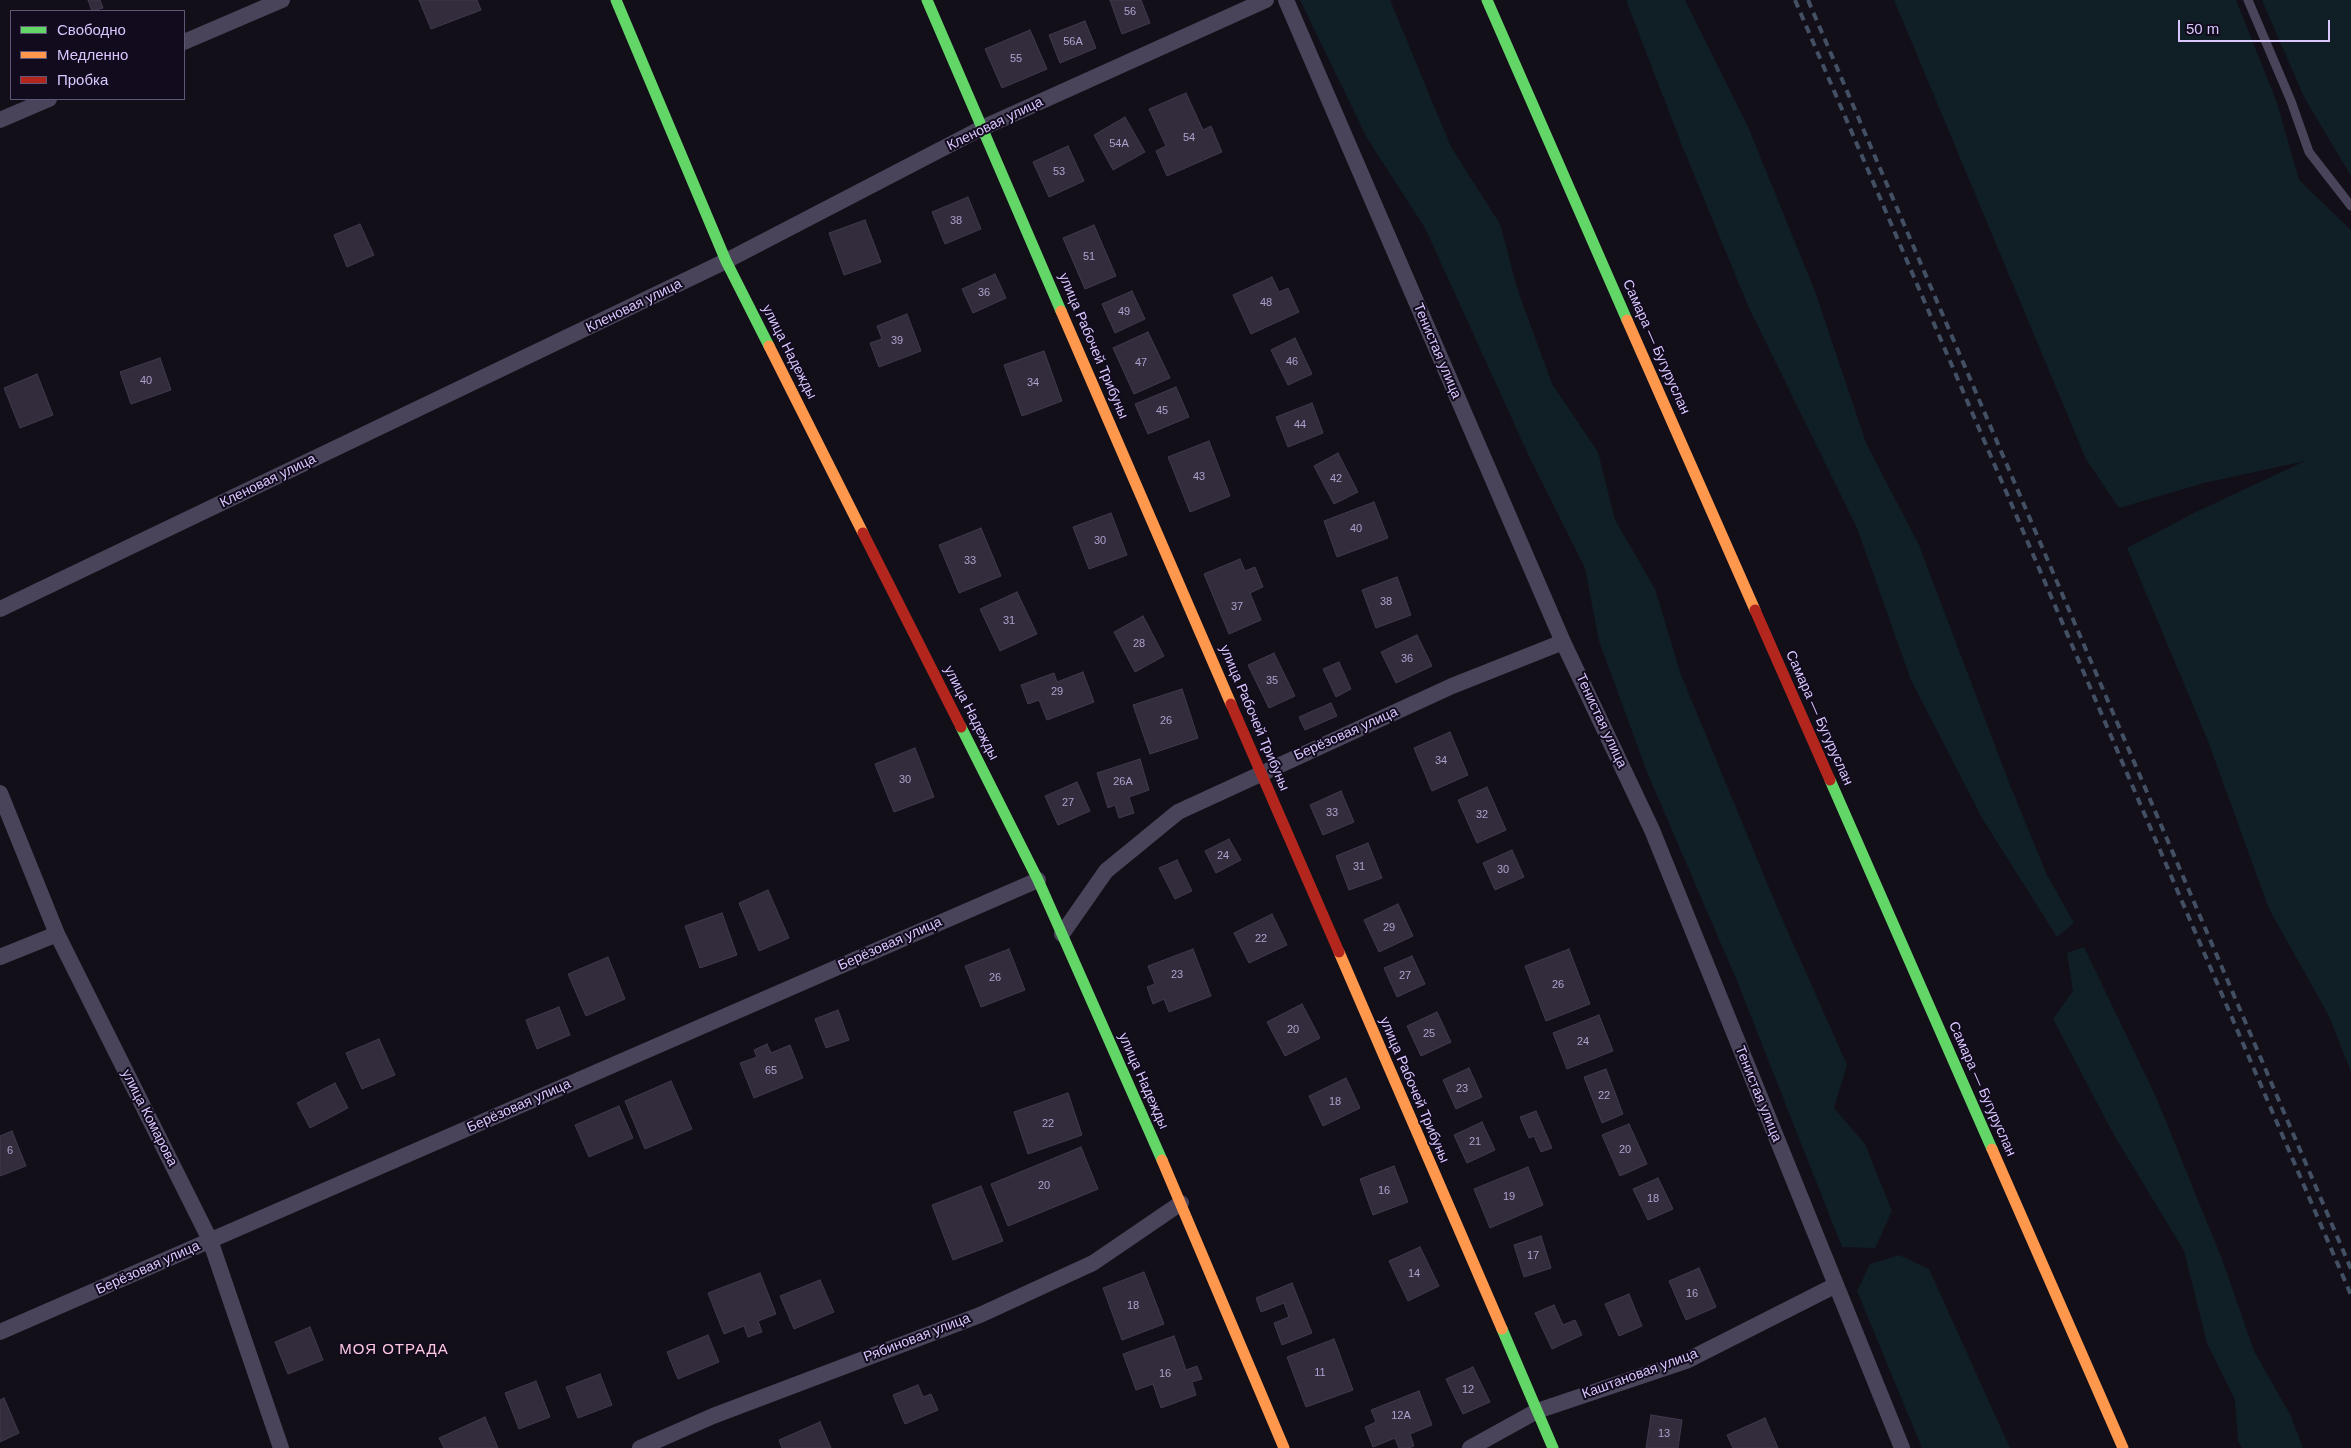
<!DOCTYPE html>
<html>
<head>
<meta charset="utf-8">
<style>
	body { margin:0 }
	#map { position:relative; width:2351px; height:1448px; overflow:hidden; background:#130f19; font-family:Helvetica,sans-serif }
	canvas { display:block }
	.legend { position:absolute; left:10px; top:10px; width:175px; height:90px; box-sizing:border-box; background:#120b1d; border:1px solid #625677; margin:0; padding:6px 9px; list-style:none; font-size:15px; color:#dac7ff }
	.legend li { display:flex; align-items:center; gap:10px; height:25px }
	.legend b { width:25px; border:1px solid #625677 }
	.scale { position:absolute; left:2178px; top:20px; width:152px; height:22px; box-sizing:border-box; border:2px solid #dac7ff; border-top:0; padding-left:6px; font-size:15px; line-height:18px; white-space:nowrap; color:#dac7ff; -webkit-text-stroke:4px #120b1d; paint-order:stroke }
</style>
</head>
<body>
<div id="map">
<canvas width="2351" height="1448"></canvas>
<ul class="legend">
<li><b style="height:6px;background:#63d668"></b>Свободно</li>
<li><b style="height:6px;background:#ff974d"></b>Медленно</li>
<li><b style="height:6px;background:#b3261e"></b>Пробка</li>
</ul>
<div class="scale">50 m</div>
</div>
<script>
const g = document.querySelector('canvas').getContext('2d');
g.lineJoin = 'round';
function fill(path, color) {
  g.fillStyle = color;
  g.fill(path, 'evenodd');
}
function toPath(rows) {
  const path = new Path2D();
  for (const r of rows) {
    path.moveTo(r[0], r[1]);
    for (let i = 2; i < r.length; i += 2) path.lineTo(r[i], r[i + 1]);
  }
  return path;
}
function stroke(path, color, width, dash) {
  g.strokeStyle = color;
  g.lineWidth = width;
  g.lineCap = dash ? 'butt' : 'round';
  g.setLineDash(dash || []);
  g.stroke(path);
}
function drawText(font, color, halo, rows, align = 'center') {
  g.font = font + ' Helvetica,sans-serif';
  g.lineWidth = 4;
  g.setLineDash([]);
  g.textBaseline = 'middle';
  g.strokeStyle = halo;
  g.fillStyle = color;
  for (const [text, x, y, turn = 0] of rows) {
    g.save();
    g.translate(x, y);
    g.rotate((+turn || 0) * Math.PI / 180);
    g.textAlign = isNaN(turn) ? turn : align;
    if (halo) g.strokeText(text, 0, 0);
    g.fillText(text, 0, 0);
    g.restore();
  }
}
fill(toPath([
	[1300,0,1390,0,1451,147,1500,224,1518,291,1552,384,1598,452,1615,520,1655,589,1681,675,1780,914,1847,1065,1834,1108,1865,1144,1892,1211,1875,1248,1842,1247,1737,981,1647,772,1599,641,1585,568,1528,454,1425,228,1367,138],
	[1626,0,1685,0,1749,129,1816,294,1866,443,1919,545,2008,780,2046,873,2074,923,2057,937,1982,818,1911,680,1857,528,1749,308,1681,143],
	[1894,0,2236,0,2277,103,2299,180,2351,230,2351,1072,2329,1016,2269,909,2208,741,2127,548,2196,512,2305,461,2204,483,2119,508,2086,459],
	[2262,0,2351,0,2351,176,2304,97],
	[2084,947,2156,1097,2222,1259,2254,1351,2291,1416,2303,1448,2242,1448,2238,1441,2235,1400,2207,1343,2184,1251,2114,1135,2053,1019,2073,991,2067,953],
	[1899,1255,1929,1269,2010,1448,1922,1448,1857,1291,1870,1264]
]), '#0f1f25');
const building = toPath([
	[88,0,100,0,103,8,92,11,88,0],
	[419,0,477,0,481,10,431,29,419,0],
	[1110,0,1141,0,1150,23,1122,34,1110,0],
	[1085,21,1096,48,1060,63,1049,35,1085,21],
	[1030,30,1047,69,1002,88,985,49,1030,30],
	[1186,93,1203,130,1211,126,1222,152,1167,176,1156,151,1166,146,1149,109,1186,93],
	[1125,117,1145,152,1113,170,1094,135,1125,117],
	[1068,146,1084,181,1049,197,1033,162,1068,146],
	[968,197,981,229,945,244,932,212,968,197],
	[865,220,881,262,844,275,829,233,865,220],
	[360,224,374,255,347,267,334,235,360,224],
	[1094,225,1116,276,1085,289,1063,238,1094,225],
	[995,274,1006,298,973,313,962,289,995,274],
	[1272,277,1279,292,1288,288,1299,312,1251,334,1233,295,1272,277],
	[1132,291,1145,319,1115,333,1102,304,1132,291],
	[907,314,921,351,879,367,870,343,882,339,877,326,907,314],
	[1148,332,1170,378,1134,394,1113,348,1148,332],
	[1295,338,1312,374,1288,385,1271,350,1295,338],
	[1044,351,1062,401,1022,416,1004,365,1044,351],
	[160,358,171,390,131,404,120,372,160,358],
	[37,374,53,415,20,428,4,388,37,374],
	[1176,387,1189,417,1148,434,1135,404,1176,387],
	[1312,403,1323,433,1288,447,1276,417,1312,403],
	[1209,441,1230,496,1190,512,1168,457,1209,441],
	[1338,453,1358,492,1334,504,1314,466,1338,453],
	[1374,502,1388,538,1337,557,1324,521,1374,502],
	[1111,513,1127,555,1089,569,1073,527,1111,513],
	[981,528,1001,576,959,593,939,545,981,528],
	[1240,559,1245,571,1255,567,1263,587,1250,593,1261,620,1229,634,1204,574,1240,559],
	[1397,577,1411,615,1376,628,1362,590,1397,577],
	[1017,592,1037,634,1000,651,980,609,1017,592],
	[1143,616,1164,656,1135,672,1114,632,1143,616],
	[1417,635,1432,666,1396,683,1381,652,1417,635],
	[1274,653,1295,696,1269,708,1248,665,1274,653],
	[1339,662,1351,689,1336,697,1323,669,1339,662],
	[1083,672,1094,702,1047,720,1039,700,1028,704,1021,685,1054,673,1057,682,1083,672],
	[1182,689,1198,738,1150,754,1133,705,1182,689],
	[1331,703,1337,716,1305,730,1299,717,1331,703],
	[1450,732,1468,775,1432,791,1414,748,1450,732],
	[915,748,934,797,894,812,875,764,915,748],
	[1140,759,1149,790,1129,797,1134,813,1119,818,1115,805,1108,808,1097,773,1140,759],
	[1077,782,1090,811,1058,825,1045,796,1077,782],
	[1487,787,1506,830,1477,843,1458,800,1487,787],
	[1341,791,1354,822,1323,835,1310,805,1341,791],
	[1229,839,1241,860,1216,873,1205,851,1229,839],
	[1368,843,1382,878,1349,890,1336,856,1368,843],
	[1512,850,1524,877,1495,890,1483,863,1512,850],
	[1177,860,1192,891,1175,899,1159,868,1177,860],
	[768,890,789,938,759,951,739,903,768,890],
	[1398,904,1413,936,1379,952,1364,920,1398,904],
	[722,913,737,955,700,968,685,926,722,913],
	[1272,914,1287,945,1249,963,1234,933,1272,914],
	[1009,949,1025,990,981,1007,965,966,1009,949],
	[1193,949,1211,996,1169,1012,1164,999,1153,1004,1147,987,1155,984,1148,966,1193,949],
	[1569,949,1590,1004,1546,1021,1525,966,1569,949],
	[1412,956,1425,984,1397,997,1384,968,1412,956],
	[608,957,625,999,586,1016,568,974,608,957],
	[1302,1004,1320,1038,1285,1056,1267,1022,1302,1004],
	[559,1007,570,1035,537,1049,526,1020,559,1007],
	[838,1010,849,1040,826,1048,815,1019,838,1010],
	[1437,1012,1451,1042,1421,1056,1407,1026,1437,1012],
	[1599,1015,1613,1051,1567,1069,1553,1033,1599,1015],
	[379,1039,395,1075,362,1089,346,1053,379,1039],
	[767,1044,771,1053,790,1045,803,1078,754,1098,740,1063,757,1057,754,1050,767,1044],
	[1469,1068,1482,1097,1456,1109,1443,1080,1469,1068],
	[1606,1069,1623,1114,1602,1123,1584,1077,1606,1069],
	[1346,1078,1360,1108,1323,1126,1309,1096,1346,1078],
	[671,1081,692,1129,645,1149,625,1101,671,1081],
	[335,1083,348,1108,310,1128,297,1103,335,1083],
	[1068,1093,1082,1135,1028,1154,1014,1112,1068,1093],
	[619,1106,633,1138,589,1157,575,1125,619,1106],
	[1536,1111,1552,1148,1541,1152,1534,1136,1529,1138,1520,1117,1536,1111],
	[1482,1122,1495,1150,1467,1163,1454,1135,1482,1122],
	[1629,1124,1647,1164,1620,1176,1602,1135,1629,1124],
	[12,1131,26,1166,0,1176,0,1136,12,1131],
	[1081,1147,1098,1189,1008,1226,991,1184,1081,1147],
	[1394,1166,1408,1202,1373,1215,1360,1179,1394,1166],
	[1528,1167,1543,1205,1490,1228,1474,1189,1528,1167],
	[1658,1178,1673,1209,1648,1220,1633,1189,1658,1178],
	[981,1186,1003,1241,953,1260,932,1205,981,1186],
	[1541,1236,1551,1268,1524,1277,1514,1245,1541,1236],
	[1420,1247,1439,1286,1408,1301,1389,1261,1420,1247],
	[1699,1268,1716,1307,1686,1320,1669,1281,1699,1268],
	[1144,1272,1164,1324,1122,1340,1103,1288,1144,1272],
	[760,1273,776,1314,758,1321,762,1332,748,1337,744,1326,724,1334,708,1293,760,1273],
	[820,1280,834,1312,794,1329,780,1296,820,1280],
	[1292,1283,1312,1333,1282,1345,1274,1323,1289,1317,1284,1303,1261,1312,1256,1298,1292,1283],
	[1629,1294,1642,1326,1619,1336,1605,1304,1629,1294],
	[1554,1305,1563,1325,1575,1320,1582,1335,1552,1349,1535,1313,1554,1305],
	[310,1327,323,1360,288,1374,275,1342,310,1327],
	[708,1335,719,1362,678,1379,667,1352,708,1335],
	[1174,1336,1186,1370,1197,1366,1202,1379,1192,1382,1196,1395,1161,1408,1153,1384,1136,1390,1123,1354,1174,1336],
	[1334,1339,1353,1390,1306,1407,1287,1357,1334,1339],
	[1473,1367,1490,1402,1463,1414,1446,1379,1473,1367],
	[600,1374,612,1405,578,1418,566,1387,600,1374],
	[536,1381,550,1417,519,1429,505,1393,536,1381],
	[918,1385,923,1397,931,1394,938,1410,905,1424,893,1395,918,1385],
	[1419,1391,1432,1425,1410,1434,1414,1446,1409,1448,1399,1448,1395,1438,1373,1447,1365,1427,1376,1422,1371,1410,1419,1391],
	[4,1398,19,1433,0,1442,0,1400,4,1398],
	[1651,1415,1682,1420,1678,1448,1646,1448,1651,1415],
	[485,1417,498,1448,444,1448,439,1438,485,1417],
	[1765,1418,1778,1448,1733,1448,1727,1435,1765,1418],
	[820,1422,831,1448,782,1448,779,1440,820,1422]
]);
fill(building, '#332c3c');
stroke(building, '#41394e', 1);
stroke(toPath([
	[2248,0,2291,101,2309,152,2351,206]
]), '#49445a', 9);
stroke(toPath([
	[1286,0,1563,642,1652,830,1902,1448],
	[184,42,282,0],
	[0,120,49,99],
	[0,609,726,261,982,128,1266,0],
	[0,793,57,934,210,1240,281,1448],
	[1062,934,1106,871,1178,812,1452,686,1563,642],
	[0,957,57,934],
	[0,1332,1038,880],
	[640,1448,713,1416,980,1315,1093,1263,1181,1203],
	[1470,1448,1537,1411,1686,1361,1836,1285]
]), '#49445a', 16);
stroke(toPath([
	[616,0,726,261,769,346],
	[927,0,1061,311],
	[1487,0,1627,320],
	[961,727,1038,880,1162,1160],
	[1830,780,1992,1149],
	[1502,1329,1553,1448]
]), '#63d668', 11);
stroke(toPath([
	[1061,311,1231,704],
	[1627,320,1755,610],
	[769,346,863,533],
	[1339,952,1502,1329],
	[1992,1149,2123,1448],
	[1162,1160,1284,1448]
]), '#ff974d', 11);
stroke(toPath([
	[863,533,961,727],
	[1755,610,1830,780],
	[1231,704,1339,952]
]), '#b3261e', 11);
stroke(toPath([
	[1795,0,2351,1295],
	[1808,0,2351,1269]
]), '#435064', 4, [8, 6]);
drawText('11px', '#b0a0ce', null, [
	["56",1130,12],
	["56А",1073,42],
	["55",1016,59],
	["54",1189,138],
	["54А",1119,144],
	["53",1059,172],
	["38",956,221],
	["51",1089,257],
	["36",984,293],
	["48",1266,303],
	["49",1124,312],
	["39",897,341],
	["46",1292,362],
	["47",1141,363],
	["40",146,381],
	["34",1033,383],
	["45",1162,411],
	["44",1300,425],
	["43",1199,477],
	["42",1336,479],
	["40",1356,529],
	["30",1100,541],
	["33",970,561],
	["38",1386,602],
	["37",1237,607],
	["31",1009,621],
	["28",1139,644],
	["36",1407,659],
	["35",1272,681],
	["29",1057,692],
	["26",1166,721],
	["34",1441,761],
	["30",905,780],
	["26А",1123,782],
	["27",1068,803],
	["33",1332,813],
	["32",1482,815],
	["24",1223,856],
	["31",1359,867],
	["30",1503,870],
	["29",1389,928],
	["22",1261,939],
	["23",1177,975],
	["27",1405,976],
	["26",995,978],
	["26",1558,985],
	["20",1293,1030],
	["25",1429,1034],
	["24",1583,1042],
	["65",771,1071],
	["23",1462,1089],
	["22",1604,1096],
	["18",1335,1102],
	["22",1048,1124],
	["21",1475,1142],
	["20",1625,1150],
	["6",10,1151],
	["20",1044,1186],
	["16",1384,1191],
	["19",1509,1197],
	["18",1653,1199],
	["17",1533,1256],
	["14",1414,1274],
	["16",1692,1294],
	["18",1133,1306],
	["11",1320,1373],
	["16",1165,1374],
	["12",1468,1390],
	["12А",1401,1416],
	["13",1664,1434]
]);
drawText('14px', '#dac7ff', '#120b1d', [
	["Кленовая улица",995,124,-26],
	["Кленовая улица",634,306,-26],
	["улица Рабочей Трибуны",1093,346,67],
	["Самара — Бугуруслан",1656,347,66],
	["Тенистая улица",1437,351,67],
	["улица Надежды",789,352,63],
	["Кленовая улица",268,481,-26],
	["улица Надежды",971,713,63],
	["улица Рабочей Трибуны",1254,718,67],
	["Самара — Бугуруслан",1819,718,66],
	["Тенистая улица",1601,721,65],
	["Берёзовая улица",1346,734,-24],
	["Берёзовая улица",890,944,-24],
	["улица Надежды",1143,1081,66],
	["Самара — Бугуруслан",1982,1089,66],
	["улица Рабочей Трибуны",1414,1090,67],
	["Тенистая улица",1758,1094,68],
	["Берёзовая улица",519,1106,-24],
	["улица Комарова",149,1118,63],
	["Берёзовая улица",148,1268,-24],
	["Рябиновая улица",917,1338,-21],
	["Каштановая улица",1640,1374,-20]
]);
g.letterSpacing = '1px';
drawText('15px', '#ffc9df', '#120b1d', [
	["МОЯ ОТРАДА",394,1350]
]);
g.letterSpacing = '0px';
</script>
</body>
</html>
